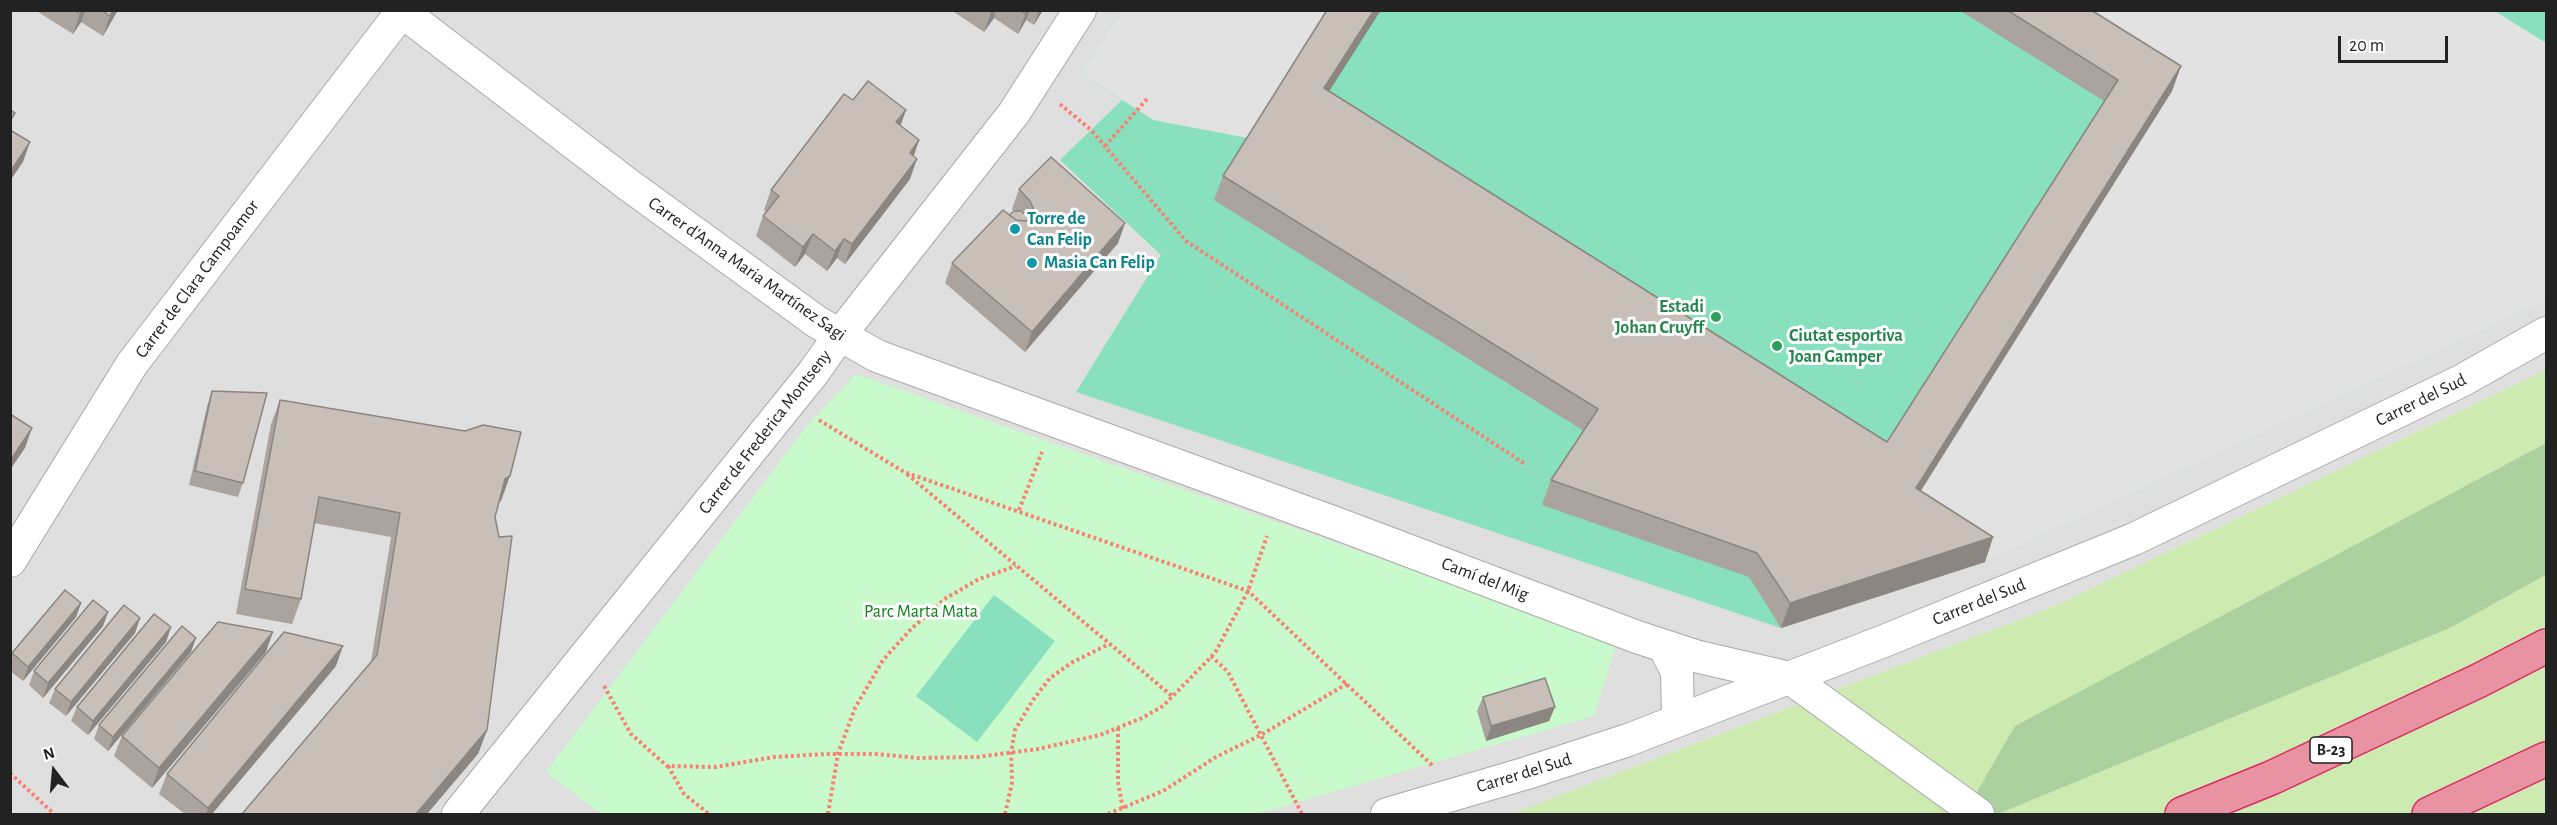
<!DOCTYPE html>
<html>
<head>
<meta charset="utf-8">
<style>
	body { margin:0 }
	#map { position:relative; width:2557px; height:825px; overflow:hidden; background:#f2efe9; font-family:"Alegreya Sans",sans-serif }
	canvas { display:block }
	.frame { position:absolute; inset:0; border:12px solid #222; pointer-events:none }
	.north { position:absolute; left:24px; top:741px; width:60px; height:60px; -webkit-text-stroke:4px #fff; paint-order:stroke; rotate:344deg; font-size:16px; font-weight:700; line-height:24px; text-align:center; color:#222 }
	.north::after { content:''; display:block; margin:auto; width:21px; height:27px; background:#222; clip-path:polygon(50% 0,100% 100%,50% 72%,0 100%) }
	.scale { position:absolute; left:2338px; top:36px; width:110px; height:27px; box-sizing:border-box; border:3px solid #222; border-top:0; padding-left:8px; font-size:18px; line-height:21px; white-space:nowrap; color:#222; -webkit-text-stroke:4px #fff; paint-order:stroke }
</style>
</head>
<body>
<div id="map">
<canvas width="2557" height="825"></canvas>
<div class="frame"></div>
<div class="north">N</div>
<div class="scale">20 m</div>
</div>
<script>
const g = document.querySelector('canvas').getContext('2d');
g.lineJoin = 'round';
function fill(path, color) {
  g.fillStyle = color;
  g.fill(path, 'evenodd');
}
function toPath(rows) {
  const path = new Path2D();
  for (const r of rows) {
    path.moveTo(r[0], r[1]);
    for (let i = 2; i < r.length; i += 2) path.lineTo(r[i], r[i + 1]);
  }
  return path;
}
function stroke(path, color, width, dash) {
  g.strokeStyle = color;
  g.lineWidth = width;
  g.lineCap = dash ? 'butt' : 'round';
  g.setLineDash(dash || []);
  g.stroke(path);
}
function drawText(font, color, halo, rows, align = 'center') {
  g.font = font + ' "Alegreya Sans",sans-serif';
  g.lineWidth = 6;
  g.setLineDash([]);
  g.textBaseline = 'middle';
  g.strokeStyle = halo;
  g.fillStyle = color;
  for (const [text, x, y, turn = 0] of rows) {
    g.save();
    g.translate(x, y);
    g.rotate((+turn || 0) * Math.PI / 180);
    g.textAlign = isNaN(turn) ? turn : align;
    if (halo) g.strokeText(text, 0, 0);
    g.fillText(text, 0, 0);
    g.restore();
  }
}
fill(toPath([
	[10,11,2546,11,2546,370,2053,607,1511,814,11,814]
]), '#e0dfdf');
fill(toPath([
	[2546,370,2546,443,2016,726,1964,814,1511,814,2053,607],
	[2546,575,2546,814,1998,814,2450,628]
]), '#cdebb0');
fill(toPath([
	[2546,443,2546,575,2450,628,1998,814,1964,814,2015,726]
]), '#add19e');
fill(toPath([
	[856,374,1617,642,1594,716,1257,814,601,814,546,772,806,427]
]), '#c8facc');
fill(toPath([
	[1121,11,2546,11,2546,301,1985,562,1781,628,1076,392,1161,255,1060,160,1122,100,1081,73],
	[994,595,1055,641,977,742,916,696]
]), '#88e0be');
fill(toPath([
	[1121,11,1333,11,1253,139,1153,120,1081,73],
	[2043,11,2495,11,2546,43,2546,301,1985,562,1907,512,2172,91]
]), '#e2e2e2');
const minor = toPath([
	[400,10,626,183,817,322,877,356,1338,524,1637,637,1695,656,1790,678,1978,814],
	[10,561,132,364,403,10],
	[1664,646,1677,672,1678,720],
	[458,814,813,373,840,335,1014,113,1080,10],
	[1387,814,1527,773,1628,740,1884,641,2134,539,2463,380,2546,333]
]);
const motorway = toPath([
	[2182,814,2271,778,2478,681,2546,646],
	[2429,814,2546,759]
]);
stroke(minor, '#a9a9a9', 34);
stroke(motorway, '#dc2a67', 36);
stroke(toPath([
	[1060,104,1091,130,1186,241,1525,464],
	[1105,146,1148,98],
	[819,420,904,472,1248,591,1433,766],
	[907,474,1172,696],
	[1019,510,1042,452],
	[1211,656,1228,672,1302,814],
	[604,686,631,734,667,766,716,767,774,757,827,754,876,754,918,758,977,757,1038,749,1100,735,1142,718,1163,706,1215,653,1248,591,1267,536],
	[1118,728,1118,782,1123,809],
	[668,766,684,794,709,814],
	[10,773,54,814],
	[828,814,838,754,855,708,883,660,911,629,946,598,979,579,1016,566],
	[1005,814,1012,783,1011,753,1015,730,1033,700,1050,678,1071,663,1109,644],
	[1108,814,1163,791,1216,757,1261,735,1348,683]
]), '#fa8072', 4, [3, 3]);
stroke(minor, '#fff', 32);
stroke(motorway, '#e892a2', 33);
fill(toPath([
	[35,10,118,10,103,36,81,22,73,34],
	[951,10,1043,10,1034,25,1026,20,1018,34,994,18,984,32],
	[1959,10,2091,10,2181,66,2172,91,1921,491,1993,537,1985,562,1781,628,1749,577,1542,505,1551,480,1584,431,1214,200,1223,176,1329,91,1887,442,2104,101],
	[853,100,906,110,900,125,919,140,914,156,910,179,845,264,837,258,827,271,805,254,795,267,756,236,763,216,766,212,764,210,771,190],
	[1019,189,1125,223,1118,243,1025,352,945,283,952,263,1014,211,1012,209],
	[212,391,243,483,238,497,189,485,207,406],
	[280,400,501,501,499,501,495,517,487,730,478,754,371,662,391,537,314,523,301,599,292,624,236,614,271,424],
	[81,603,76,617,23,681,10,671,10,658,12,653],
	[108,612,103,626,43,698,29,685,34,671],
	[140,618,135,633,66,716,49,703,55,689],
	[171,627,166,642,88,735,71,721,77,707],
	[191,652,108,751,94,739,99,725],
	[266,652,152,788,114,756,122,736],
	[336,666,212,814,185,814,159,794,167,774],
	[1483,697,1555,707,1549,721,1486,741,1477,711]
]), '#aba49e');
fill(toPath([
	[83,10,85,10,81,22,73,34,80,14],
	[113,10,118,10,103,36,110,16],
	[992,10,996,10,994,18,984,32],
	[1027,10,1030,10,1026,20,1018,34],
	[1039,10,1043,10,1034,25],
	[1374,10,1381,10,1316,112,1324,88],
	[2181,66,2172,91,1907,512,1916,488],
	[906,110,899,130,896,122],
	[919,140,912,160,910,153],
	[30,142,23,162,10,181,10,172],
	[917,159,910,179,845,264,852,244],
	[1125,223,1118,243,1025,352,1032,332],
	[813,234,805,254,795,267,803,247],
	[844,239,837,258,827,271,835,251],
	[32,428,25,448,10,470,10,461],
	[510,476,501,501,496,503,505,479],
	[1993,537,1985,562,1781,628,1790,603],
	[81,603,76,617,23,681,28,667],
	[108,612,103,626,43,698,48,683],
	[140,618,135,633,66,716,71,702],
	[171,627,166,642,88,735,93,721],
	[273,632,266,652,152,788,159,768],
	[196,638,191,652,108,751,113,737],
	[343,646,336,666,212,814,206,814,208,808],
	[1555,707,1549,721,1486,741,1491,726],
	[487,730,478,754,427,814,416,814]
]), '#8b8681');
const building = toPath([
	[74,10,83,10,80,14,74,10],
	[101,10,113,10,110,16,101,10],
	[1020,10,1027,10,1025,14,1020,10],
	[1327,10,1374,10,1324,88,1887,442,2118,80,2007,10,2091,10,2181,66,1916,488,1993,537,1790,603,1757,553,1551,480,1598,409,1223,176,1327,10],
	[868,81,906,110,896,122,919,140,910,153,917,159,852,244,844,239,835,251,813,234,803,247,763,216,779,196,771,190,844,94,853,100,868,81],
	[10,110,15,113,10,121,10,110],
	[10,130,30,142,10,172,10,130],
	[1051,157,1125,223,1032,332,952,263,1003,210,1016,220,1026,221,1030,219,1034,210,1030,201,1019,189,1051,157],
	[1014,211,1021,211,1029,218,1028,220,1026,221,1016,220,1009,215,1014,211],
	[212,391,267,393,243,483,195,471,212,391],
	[280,400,465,431,483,425,521,432,510,476,505,479,495,517,499,537,512,536,487,730,416,814,242,814,377,655,400,513,319,497,301,599,245,589,280,400],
	[10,414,32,428,10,461,10,414],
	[65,590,81,603,28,667,12,653,65,590],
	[93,600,108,612,48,683,34,671,93,600],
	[124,605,140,618,71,702,55,689,124,605],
	[154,614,171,627,93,721,77,707,154,614],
	[218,622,273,632,159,768,122,736,218,622],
	[182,626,196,638,113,737,99,725,182,626],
	[284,632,343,646,208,808,167,774,284,632],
	[1545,678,1555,707,1491,726,1483,697,1545,678]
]);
fill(building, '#c7bfb8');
stroke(building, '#8b8681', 1.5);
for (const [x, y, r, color] of [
	[1015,229,6,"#0f9aa8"],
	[1032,263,6,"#0f9aa8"],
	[1716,317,6,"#2e9e5b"],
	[1777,346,6,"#2e9e5b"]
]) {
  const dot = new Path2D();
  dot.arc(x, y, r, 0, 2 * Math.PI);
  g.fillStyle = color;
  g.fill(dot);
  stroke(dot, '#fff', 2);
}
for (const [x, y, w] of [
	[2331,750,42]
]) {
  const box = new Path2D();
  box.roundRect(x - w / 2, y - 13, w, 26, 4.5);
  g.fillStyle = '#fff';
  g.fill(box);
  stroke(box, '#222', 1.5);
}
drawText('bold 16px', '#222', null, [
	["B-23",2331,750]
]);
drawText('bold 18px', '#0d838f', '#fff', [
	["Torre de",1027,219],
	["Can Felip",1027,240],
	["Masia Can Felip",1044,263]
], 'left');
drawText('18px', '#222', '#fff', [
	["Carrer d'Anna Maria Martínez Sagi",747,269,35],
	["Carrer de Clara Campoamor",197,279,-53],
	["Carrer del Sud",2421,400,-26],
	["Carrer de Frederica Montseny",765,432,-52],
	["Camí del Mig",1485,579,21],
	["Carrer del Sud",1979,602,-22],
	["Carrer del Sud",1524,773,-17]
]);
drawText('bold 18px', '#27864d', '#fff', [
	["Estadi",1704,307],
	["Johan Cruyff",1704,328],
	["Ciutat esportiva",1789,336,"left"],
	["Joan Gamper",1789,357,"left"]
], 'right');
drawText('18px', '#0c8416', '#fff', [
	["Parc Marta Mata",921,612]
]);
</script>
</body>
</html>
